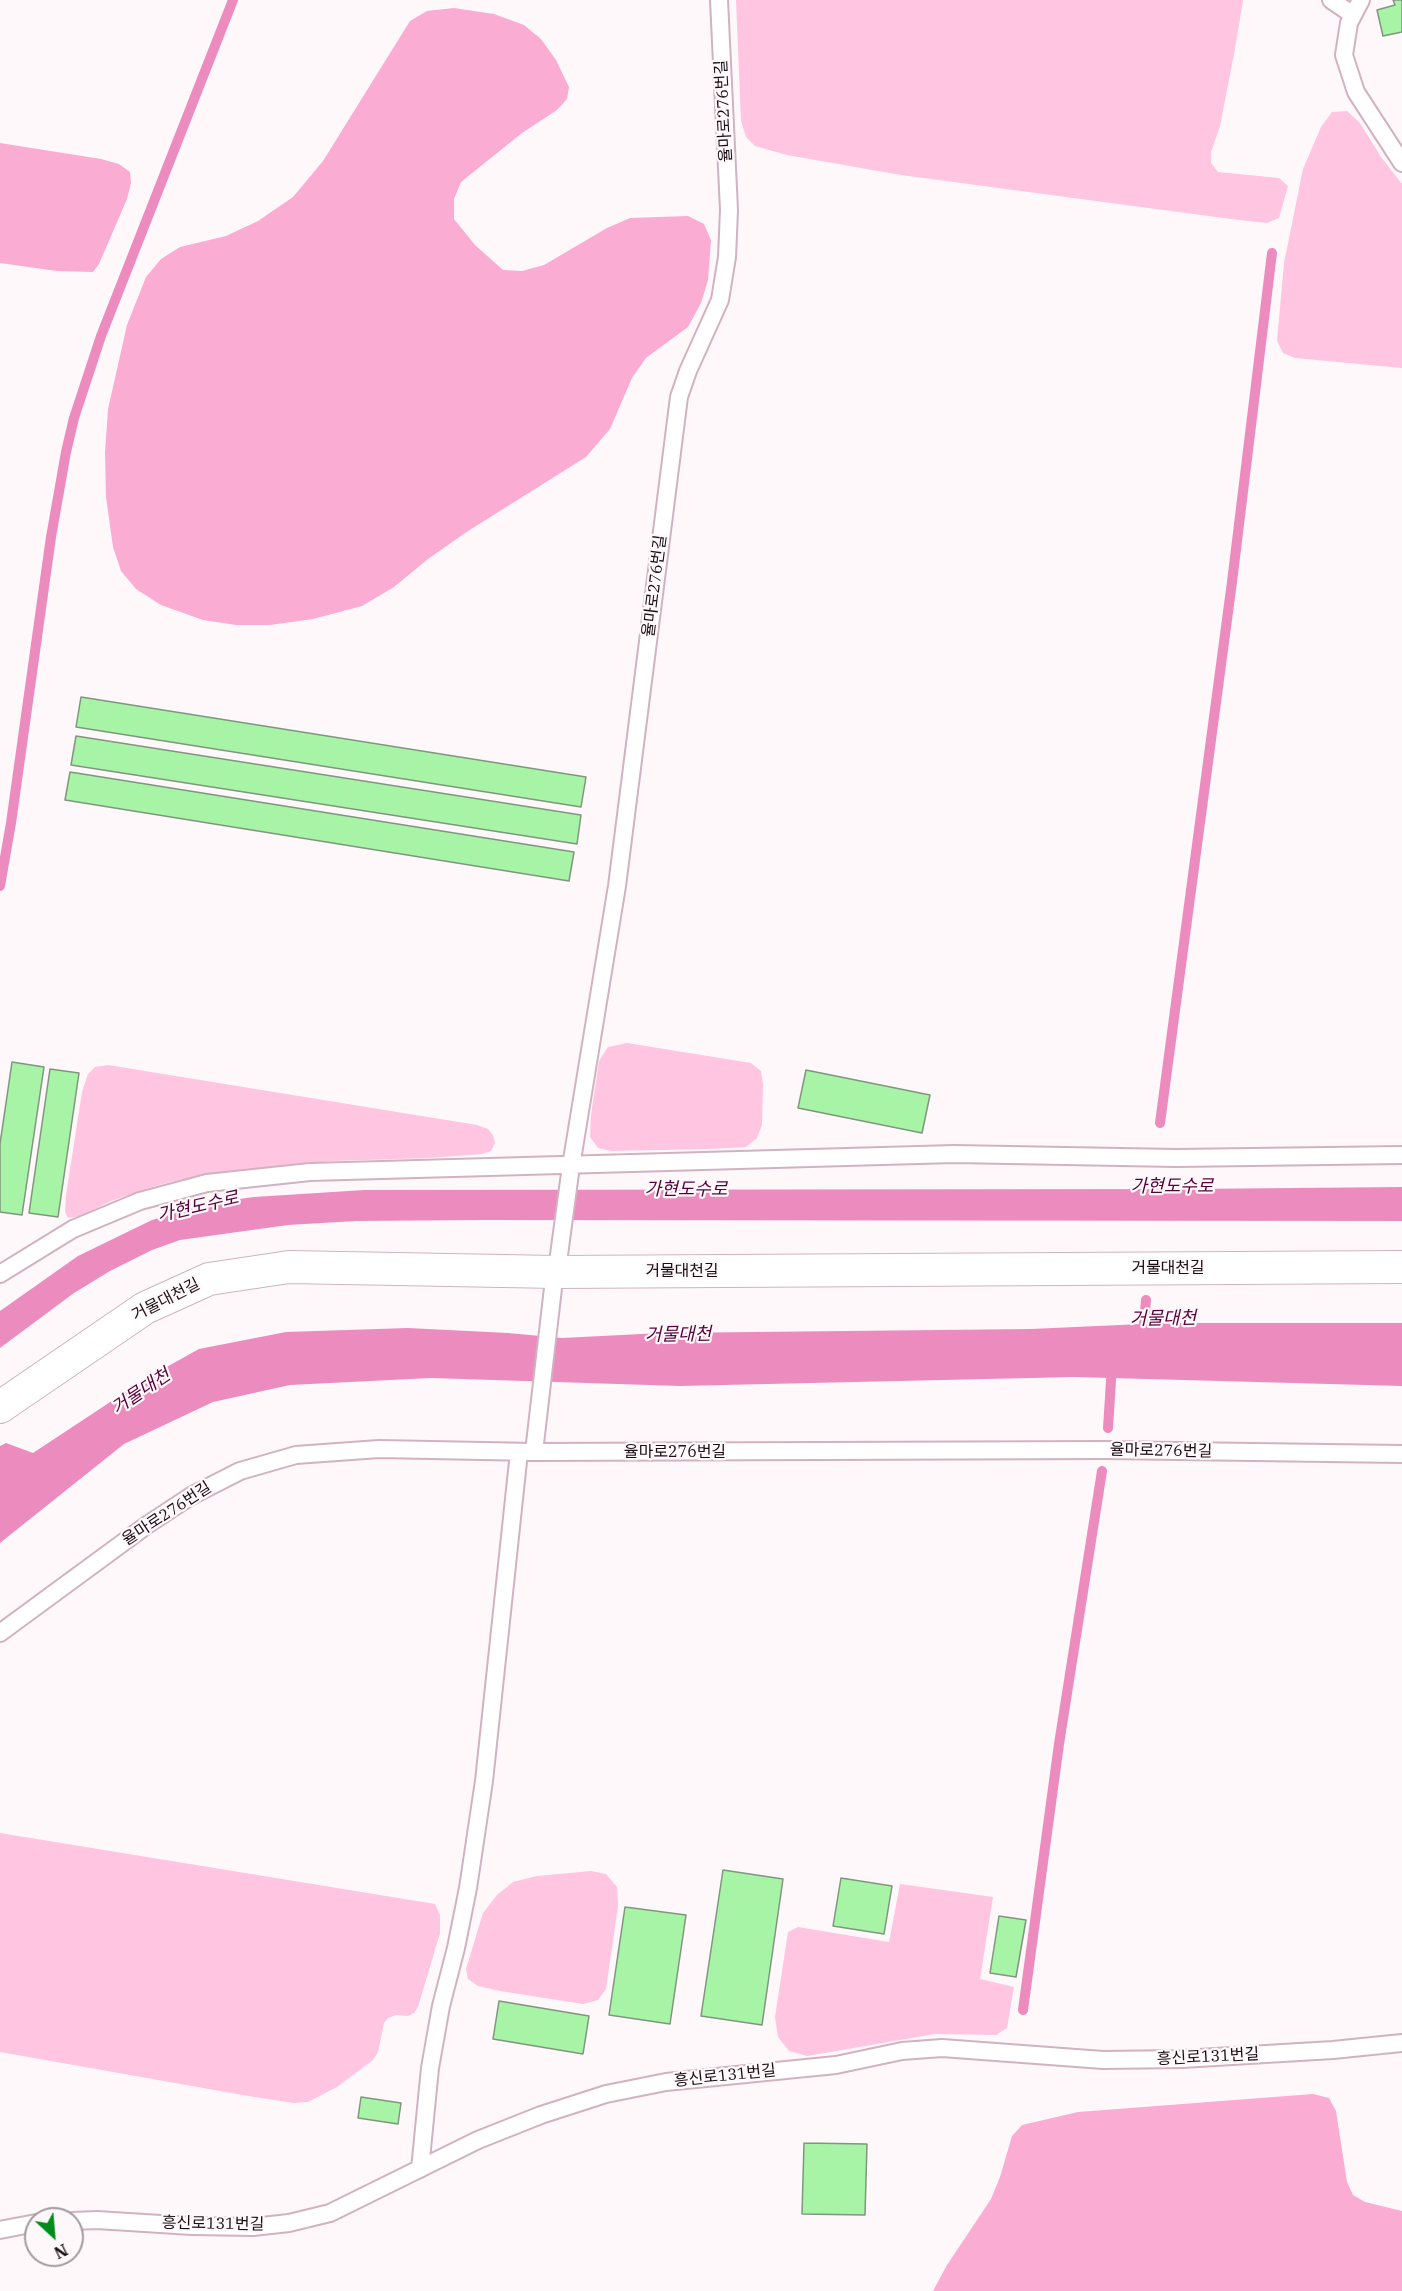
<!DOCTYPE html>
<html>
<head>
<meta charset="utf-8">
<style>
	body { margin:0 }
	#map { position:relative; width:1402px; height:2291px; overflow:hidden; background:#fef8fb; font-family:"IBM Plex Serif",serif }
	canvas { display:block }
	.north { position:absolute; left:24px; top:2207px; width:60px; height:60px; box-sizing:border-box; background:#fef8fb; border:2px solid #a29a9e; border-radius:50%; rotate:154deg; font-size:16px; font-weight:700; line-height:24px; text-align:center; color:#190e13 }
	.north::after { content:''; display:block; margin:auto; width:21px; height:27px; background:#008c1b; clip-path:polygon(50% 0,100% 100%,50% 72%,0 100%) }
</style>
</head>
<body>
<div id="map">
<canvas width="1402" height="2291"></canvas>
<div class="north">N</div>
</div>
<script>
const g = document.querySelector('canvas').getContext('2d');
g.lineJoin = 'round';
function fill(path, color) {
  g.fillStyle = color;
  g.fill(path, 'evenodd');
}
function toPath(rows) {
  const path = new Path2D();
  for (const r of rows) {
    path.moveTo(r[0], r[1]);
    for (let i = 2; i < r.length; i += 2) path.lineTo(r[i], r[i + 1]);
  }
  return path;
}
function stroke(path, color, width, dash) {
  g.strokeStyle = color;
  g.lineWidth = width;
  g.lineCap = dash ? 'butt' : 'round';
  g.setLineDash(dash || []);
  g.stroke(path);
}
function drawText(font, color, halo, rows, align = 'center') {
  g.font = font + ' "IBM Plex Serif","Noto Sans KR",serif';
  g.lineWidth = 4.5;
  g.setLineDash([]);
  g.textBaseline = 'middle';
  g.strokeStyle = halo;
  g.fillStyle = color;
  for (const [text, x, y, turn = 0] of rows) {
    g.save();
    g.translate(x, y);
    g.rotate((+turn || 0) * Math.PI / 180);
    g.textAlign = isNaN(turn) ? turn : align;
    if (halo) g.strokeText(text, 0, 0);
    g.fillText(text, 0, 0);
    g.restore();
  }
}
fill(toPath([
	[736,0,1243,0,1235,49,1220,126,1211,152,1211,163,1218,172,1279,178,1288,186,1279,218,1267,223,1231,219,901,175,787,155,755,146,746,137,741,121],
	[1347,111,1360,123,1381,157,1402,184,1402,368,1295,358,1283,353,1277,341,1284,263,1303,169,1321,127,1332,112],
	[627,1043,751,1063,761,1071,763,1084,762,1125,757,1138,746,1147,709,1149,611,1151,598,1148,590,1137,591,1115,599,1061,608,1047],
	[108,1065,477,1125,488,1129,493,1135,495,1143,491,1151,482,1154,429,1158,331,1161,200,1175,155,1186,111,1201,80,1216,68,1218,65,1212,66,1195,82,1092,88,1074,95,1067],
	[0,1833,435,1904,440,1915,440,1933,418,2007,414,2013,408,2016,396,2015,388,2018,384,2023,378,2052,373,2060,337,2087,308,2102,294,2103,254,2097,0,2052],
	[591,1871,606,1874,617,1887,618,1906,606,1989,598,2000,583,2004,500,1991,478,1986,468,1979,466,1969,483,1913,497,1895,513,1882,537,1876],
	[900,1884,993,1897,980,1979,1014,1987,1007,2028,996,2035,935,2034,807,2056,789,2051,778,2037,775,2017,788,1932,798,1927,889,1942]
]), '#ffc5e1');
fill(toPath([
	[454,8,494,14,524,25,541,39,556,60,569,87,567,99,557,110,522,133,461,182,454,199,454,219,475,245,503,270,522,271,544,265,607,228,630,218,688,216,704,224,711,240,708,280,701,303,688,327,646,358,632,378,610,429,586,457,468,531,428,559,394,587,362,606,313,619,270,625,236,625,203,620,161,605,136,589,121,571,113,547,106,497,105,453,108,409,127,325,146,277,161,259,180,247,226,236,258,221,293,197,323,161,410,21,427,11],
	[0,143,101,159,119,164,130,172,131,183,127,199,99,264,93,272,57,271,0,263],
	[1313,2094,1329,2098,1336,2111,1347,2182,1353,2195,1365,2202,1402,2211,1402,2291,933,2291,947,2265,991,2199,1000,2177,1012,2136,1022,2125,1078,2112]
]), '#faacd3');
fill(toPath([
	[1402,1187,1402,1221,483,1220,356,1221,288,1225,180,1240,152,1250,110,1271,74,1293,0,1348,0,1311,78,1256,152,1220,210,1203,254,1197,364,1190,1187,1189],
	[1164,1323,1402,1323,1402,1386,1074,1377,680,1386,431,1378,290,1385,213,1402,124,1444,0,1543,0,1446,6,1443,33,1453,145,1379,199,1349,286,1332,408,1328,508,1333,562,1338,661,1333,1031,1329]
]), '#ec8cbe');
stroke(toPath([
	[0,886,11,823,51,537,66,452,74,418,101,336,233,0],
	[1160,1123,1232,582,1272,253],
	[1143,1335,1146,1300],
	[1108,1428,1112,1365],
	[1023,2010,1059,1744,1102,1471]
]), '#ec8cbe', 10);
const building = toPath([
	[1393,0,1402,0,1402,32,1383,36,1377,10,1395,5,1393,0],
	[81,697,586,777,581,807,76,727,81,697],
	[76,736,581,815,577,844,71,765,76,736],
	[70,772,574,852,569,881,65,800,70,772],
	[12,1062,44,1067,22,1215,0,1212,0,1144,12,1062],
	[50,1069,79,1073,58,1217,29,1213,50,1069],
	[806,1070,930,1095,922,1133,798,1108,806,1070],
	[723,1870,783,1879,762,2025,701,2016,723,1870],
	[841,1878,892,1886,884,1934,833,1926,841,1878],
	[625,1907,686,1915,670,2024,609,2015,625,1907],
	[999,1916,1026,1920,1016,1977,990,1973,999,1916],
	[499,2001,589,2016,583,2054,493,2039,499,2001],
	[361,2097,401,2103,398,2124,358,2118,361,2097],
	[804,2143,867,2144,865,2215,802,2214,804,2143]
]);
fill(building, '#a7f4a6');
stroke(building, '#80967f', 1.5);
const service = toPath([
	[1331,0,1353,15],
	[1361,0,1349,23,1344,55,1356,92,1402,163],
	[0,1274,73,1229,140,1201,207,1183,310,1172,954,1154,1176,1158,1402,1155],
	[534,1452,553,1288,559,1255,571,1166,617,886,679,397,688,371,720,300,727,257,729,210,719,0],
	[0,1633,147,1525,191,1496,240,1471,296,1455,379,1449,534,1452,1105,1450,1402,1454],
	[420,2169,430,2068,441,2006,456,1948,468,1888,484,1781,519,1452],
	[72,2221,97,2220,192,2226,253,2227,289,2223,330,2213,478,2140,541,2115,606,2094,666,2082,836,2065,902,2051,942,2048,1103,2060,1182,2059,1333,2050,1402,2043],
	[0,2230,36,2223]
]);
const minor = toPath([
	[0,1407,145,1308,209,1279,289,1267,556,1272,1402,1267]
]);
stroke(service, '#d2b2c1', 20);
stroke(minor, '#d2b2c1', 34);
stroke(service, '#fff', 16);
stroke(minor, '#fff', 32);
drawText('16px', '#190e13', '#fef8fb', [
	["율마로276번길",724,111,-93],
	["율마로276번길",655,586,-83],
	["거물대천길",1168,1268],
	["거물대천길",682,1271],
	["거물대천길",166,1300,-27],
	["율마로276번길",1161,1451,1],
	["율마로276번길",675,1452],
	["율마로276번길",167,1514,-33],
	["흥신로131번길",1208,2057,-3],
	["흥신로131번길",725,2076,-6],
	["흥신로131번길",213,2224,1]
]);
drawText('italic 18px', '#570039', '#fef8fb', [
	["가현도수로",1172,1187],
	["가현도수로",686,1190],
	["가현도수로",198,1207,-13],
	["거물대천",1163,1319,-1],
	["거물대천",678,1335,-1],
	["거물대천",141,1392,-34]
]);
</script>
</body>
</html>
